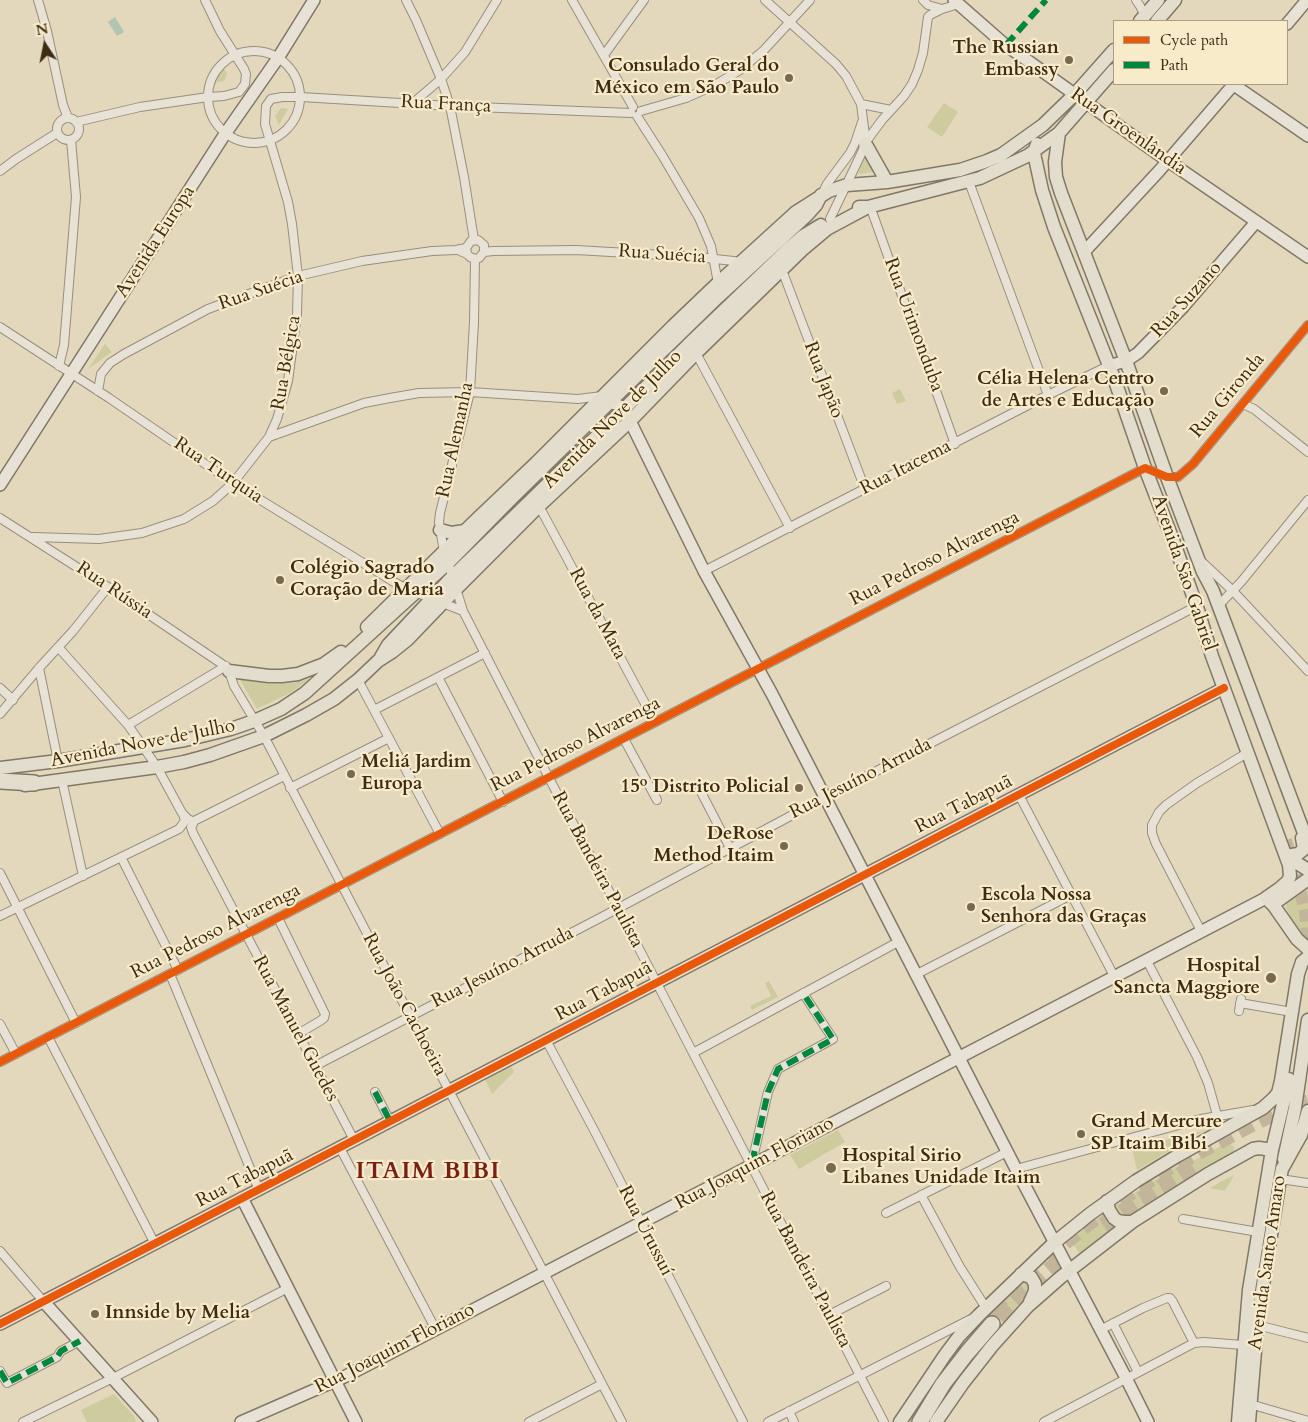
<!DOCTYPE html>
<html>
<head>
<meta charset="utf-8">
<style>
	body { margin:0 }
	#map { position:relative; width:1308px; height:1422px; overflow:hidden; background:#e3d8bc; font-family:Cardo,serif }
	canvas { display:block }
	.legend { position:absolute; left:1113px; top:20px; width:175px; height:65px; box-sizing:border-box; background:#f7ebca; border:1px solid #ad9e81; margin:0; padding:6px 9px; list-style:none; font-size:15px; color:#3d2b14 }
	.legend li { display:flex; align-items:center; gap:10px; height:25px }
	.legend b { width:25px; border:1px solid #ad9e81 }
	.north { position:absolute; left:20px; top:20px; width:50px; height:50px; -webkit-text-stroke:4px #f7ebca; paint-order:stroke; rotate:349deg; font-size:14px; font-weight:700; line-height:20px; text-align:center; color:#3d2b14 }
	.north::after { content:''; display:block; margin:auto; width:18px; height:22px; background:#3d2b14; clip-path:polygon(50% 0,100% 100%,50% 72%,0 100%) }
</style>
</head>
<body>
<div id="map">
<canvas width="1308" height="1422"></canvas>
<ul class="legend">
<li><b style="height:6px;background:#e8590c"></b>Cycle path</li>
<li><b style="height:6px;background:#00873e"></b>Path</li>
</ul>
<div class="north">N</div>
</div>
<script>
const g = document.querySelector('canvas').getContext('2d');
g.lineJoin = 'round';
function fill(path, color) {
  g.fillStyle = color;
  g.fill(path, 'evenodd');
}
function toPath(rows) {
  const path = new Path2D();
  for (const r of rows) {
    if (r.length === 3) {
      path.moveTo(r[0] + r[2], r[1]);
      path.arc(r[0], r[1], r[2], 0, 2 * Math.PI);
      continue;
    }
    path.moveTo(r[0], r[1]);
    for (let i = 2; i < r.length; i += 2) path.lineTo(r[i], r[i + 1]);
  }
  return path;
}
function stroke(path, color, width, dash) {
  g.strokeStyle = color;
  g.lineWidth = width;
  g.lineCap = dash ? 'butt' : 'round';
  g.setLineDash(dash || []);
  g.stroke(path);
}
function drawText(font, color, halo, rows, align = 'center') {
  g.font = font + ' Cardo,serif';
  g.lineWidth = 4.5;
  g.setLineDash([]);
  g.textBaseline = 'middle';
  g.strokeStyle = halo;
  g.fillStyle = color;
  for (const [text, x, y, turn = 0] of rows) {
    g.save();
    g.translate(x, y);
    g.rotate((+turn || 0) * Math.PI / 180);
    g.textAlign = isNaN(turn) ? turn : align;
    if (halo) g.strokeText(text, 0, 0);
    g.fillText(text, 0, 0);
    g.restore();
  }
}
fill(toPath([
	[224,68,227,74,224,81,215,83,218,75],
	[944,103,958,112,942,137,927,127],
	[281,108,288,109,279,125,275,116],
	[865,155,875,172,858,174],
	[105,344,112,352,88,369],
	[900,389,906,401,897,404,892,393],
	[237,675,246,678,248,680,270,684,292,683,310,679,290,693,257,709],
	[1306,888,1308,889,1308,940,1302,935,1291,920,1286,907,1287,900],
	[769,981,778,997,752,1010,750,1006,771,996,765,983],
	[511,1066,514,1072,492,1094,485,1079],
	[1208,1129,1179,1144,1177,1138,1205,1130],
	[838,1130,845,1142,799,1169,790,1155],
	[1173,1138,1176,1147,1137,1170,1132,1149],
	[1226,1143,1230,1144,1234,1147,1234,1152,1233,1155,1083,1257,1070,1241,1088,1225,1131,1195,1177,1166,1195,1160],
	[1234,1175,1225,1191,1210,1188,1222,1181],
	[1022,1281,1029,1282,1031,1290,1018,1303,1017,1310,1012,1315,1000,1303],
	[114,1394,134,1416,136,1422,87,1422,81,1410]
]), '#cecb9f');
fill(toPath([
	[115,17,124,32,117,36,108,22]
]), '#b1c5b2');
stroke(toPath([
	[1286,840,1298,880,1305,913,1308,942,1307,967]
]), '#c2b59a', 12, [12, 6]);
stroke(toPath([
	[1103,1225,1138,1201,1195,1165],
	[1047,1257,1088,1224,1131,1193,1165,1170,1253,1124,1284,1109,1308,1102],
	[998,1317,1039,1278,1066,1255],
	[954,1359,1002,1299],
	[911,1422,931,1392]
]), '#c2b59a', 15, [15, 8]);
const street = toPath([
	[38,0,47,31,63,105,68,118],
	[406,0,416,20,441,79,450,106,464,177,474,240],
	[572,0,633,107],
	[765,0,836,64,846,76,861,104,865,135,863,150,830,219],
	[923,0,928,5,942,9],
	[1136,0,1140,6,1145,16],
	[254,97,46],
	[604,55,644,0],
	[413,103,441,79,465,52,497,0],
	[861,104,891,110],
	[641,111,686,98,715,85,740,70,764,50,810,0],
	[637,116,662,155,699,218,711,246,718,283],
	[68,129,11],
	[76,122,140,107,208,97,224,96,239,92,245,84,246,74,244,69,220,31,205,0],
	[865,143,882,120,904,96,912,84,918,70,923,53,928,17,930,15,942,9,959,4],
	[0,171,16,159,57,133],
	[969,182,1048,395],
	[822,194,827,184,850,153,855,143,862,122],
	[870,206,955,444],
	[458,250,467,254,470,257,475,259,479,258,484,252,484,245,478,240,471,241,466,248,467,254],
	[484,252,493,251,576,250,698,257,742,262],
	[475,259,474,322,470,392,440,513,439,522,443,546,463,611,549,778,618,908,884,1422],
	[782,270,865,489],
	[0,327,109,398,233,483,394,582,405,588,463,611],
	[696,353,790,528],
	[59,366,64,345,76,197,71,140],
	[98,391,101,374,110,363,124,354,208,309,298,276,362,261,432,251,456,250,466,248],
	[1243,404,1254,409,1308,452],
	[269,437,364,403,390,398,419,393,470,392,578,399,602,396],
	[539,506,655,722],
	[0,518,108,587,222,664,229,671,234,686,264,736,622,1422],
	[33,537,99,539,142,533,184,519,213,501,233,483,269,437,277,419,288,381,297,314,298,276,292,224,288,202,265,124,266,106,271,99,282,97,301,97,450,106,631,113],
	[1201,561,1233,591,1308,671],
	[704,571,1048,395,1108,366],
	[1218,606,1241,582,1308,500],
	[58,647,128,725,157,767,182,813,188,819,192,821,193,824,191,827,193,833,354,1140],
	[39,668,58,761],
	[438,677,503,802],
	[358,680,440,834],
	[0,688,13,700],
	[374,710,485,653],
	[0,714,39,668,73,631,108,587],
	[128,725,226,666],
	[624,739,657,800],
	[62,780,83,876],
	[290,788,389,738],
	[700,790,730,848],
	[1019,795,1114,976],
	[192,822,284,776],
	[121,857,178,970],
	[0,873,76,1023],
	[0,916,179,829,185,821,183,814],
	[278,918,325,1014,324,1018,320,1021,298,1034],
	[1201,931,1156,844,1152,833,1152,825,1159,812,1166,805,1197,783,1247,753],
	[1146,959,1197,1057,1208,1083,1217,1115],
	[170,974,259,1190],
	[915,975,1071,895],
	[1240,1003,1292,1012],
	[1239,1011,1241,999],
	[0,1024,16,1054],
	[48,1037,155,1244],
	[546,1040,595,1132,743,1422],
	[693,1053,898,942],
	[0,1062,1145,468,1167,477,1178,477,1193,464,1308,325],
	[315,1066,598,919,826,797,1197,606],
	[375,1092,390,1121],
	[340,1148,436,1330],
	[758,1162,754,1154,768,1092,778,1069,833,1039,803,993],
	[1016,1169,1201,1119,1253,1110],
	[1280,1179,1308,1183],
	[921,1195,960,1267,986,1308],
	[886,1213,1007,1152],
	[1183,1219,1258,1232],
	[0,1251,44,1302],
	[829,1315,886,1286],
	[1113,1323,1138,1372],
	[1257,1325,1308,1338],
	[1100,1330,1143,1308,1167,1298,1170,1298,1173,1302,1194,1343],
	[0,1371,7,1383,57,1357,61,1351,80,1341],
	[1250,1404,1308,1421],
	[789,1411,794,1422],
	[23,1422,113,1378,288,1288],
	[529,1422,602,1384],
	[768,1422,973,1318],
	[1044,1422,1194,1343,1204,1342,1243,1345]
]);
const secondary = toPath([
	[954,0,1003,43,1158,154,1308,257],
	[1287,24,1307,0],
	[1234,85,1308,136],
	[1084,252,1159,171,1234,84],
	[1108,366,1126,361,1138,353,1183,307,1256,222],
	[610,402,620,406,630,421,704,571,772,694,1016,1169,1126,1378,1148,1422],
	[0,485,225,134,278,58,314,0],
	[242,1198,356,1422],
	[44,1302,152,1422],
	[0,1324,1224,688],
	[241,1422,344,1377,1266,898]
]);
const primary = toPath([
	[1140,21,1158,0],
	[1157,21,1175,0],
	[1059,133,1055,162,1056,177,1061,193,1126,361,1167,477,1203,572,1213,591,1304,833,1308,847],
	[865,143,887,182],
	[1037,144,1034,152,1035,158,1042,190,1054,227,1114,378,1145,468,1173,540,1198,610,1212,656,1289,865,1290,876,1288,881,1279,889,1266,898,1274,906,1297,939,1308,949],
	[859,207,868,207,980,178,1027,156,1059,133,1114,70],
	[440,530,452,533,464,531],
	[367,627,476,520,536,463,673,326,718,283,796,212,829,191,847,185,887,182,960,170,987,161,1001,155,1043,125,1075,94,1114,50],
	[381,657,388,645,452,577,602,431,692,341,789,248,803,236,821,225],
	[229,671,269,676,282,676,298,674,324,664,341,652],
	[0,768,58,761,143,747,185,740,231,729,254,721,281,709,305,693,449,562,511,499,610,402,718,297,807,215,816,205,821,195],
	[25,785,157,767,184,762,210,755,264,736,306,715,334,699,358,680,378,661,392,652,407,640,456,589,539,506,630,421,696,353,802,250,827,229,868,207],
	[1286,856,1298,854,1304,849,1302,838],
	[1286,856,1308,870],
	[1279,900,1308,879],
	[1284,1159,1295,1108,1308,1020],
	[1107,1201,1109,1210,1114,1218,1118,1221,1124,1222,1132,1222],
	[1021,1274,1031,1277,1035,1284,1035,1291,1030,1302],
	[900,1422,945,1355,960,1335,979,1315,1054,1243,1090,1214,1136,1181,1177,1156,1263,1108,1274,1098,1278,1093,1281,1081,1298,974,1302,962,1308,957],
	[936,1422,963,1383,992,1346,1028,1306,1061,1277,1132,1222,1208,1174,1253,1149,1259,1148,1272,1150],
	[1238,1422,1249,1290,1272,1150,1289,1079],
	[1249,1422,1258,1316,1280,1179,1282,1169,1301,1135,1308,1111]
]);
const highway = toPath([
	[0,781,34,783],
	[920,1422,943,1384,967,1353,992,1324]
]);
stroke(street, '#988f7d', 10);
stroke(secondary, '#817867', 14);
stroke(primary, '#817867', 15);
stroke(highway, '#817867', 18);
stroke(street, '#e7e2d5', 8);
stroke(secondary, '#e7e2d5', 11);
stroke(primary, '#e3ddcd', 12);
stroke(highway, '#e3ddcd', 15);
stroke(toPath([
	[1006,45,1046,0],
	[375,1092,390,1121],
	[758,1162,754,1154,768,1092,778,1069,833,1039,803,993],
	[0,1371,7,1383,57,1357,61,1351,80,1341]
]), '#00873e', 6, [12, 6]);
stroke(toPath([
	[0,1062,1145,468,1167,477,1178,477,1193,464,1308,325],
	[0,1324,1224,688]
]), '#e8590c', 8);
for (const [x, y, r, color] of [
	[1069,60,5,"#77684f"],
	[789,78,5,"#77684f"],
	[1164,391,5,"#77684f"],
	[280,580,5,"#77684f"],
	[351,774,5,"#77684f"],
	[799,788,5,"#77684f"],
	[784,846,5,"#77684f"],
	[971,907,5,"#77684f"],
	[1271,978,6,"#77684f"],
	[1081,1134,5,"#77684f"],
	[831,1168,6,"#77684f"],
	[95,1314,5,"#77684f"]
]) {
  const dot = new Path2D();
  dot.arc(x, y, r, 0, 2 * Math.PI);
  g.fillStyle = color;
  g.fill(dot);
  stroke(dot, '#f7ebca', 2);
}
drawText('bold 19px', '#3d2b14', '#f7ebca', [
	["The Russian",1059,49],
	["Embassy",1059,71],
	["Consulado Geral do",779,67],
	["México em São Paulo",779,89],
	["Célia Helena Centro",1154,380],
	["de Artes e Educação",1154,402],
	["Colégio Sagrado",290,569,"left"],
	["Coração de Maria",290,591,"left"],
	["Meliá Jardim",361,763,"left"],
	["Europa",361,785,"left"],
	["15º Distrito Policial",789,788],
	["DeRose",774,835],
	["Method Itaim",774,857],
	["Escola Nossa",981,896,"left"],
	["Senhora das Graças",981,918,"left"],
	["Hospital",1260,967],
	["Sancta Maggiore",1260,989],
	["Grand Mercure",1091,1123,"left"],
	["SP Itaim Bibi",1091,1145,"left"],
	["Hospital Sirio",842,1157,"left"],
	["Libanes Unidade Itaim",842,1179,"left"],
	["Innside by Melia",105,1314,"left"]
], 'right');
drawText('19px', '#3d2b14', '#f7ebca', [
	["Rua França",446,105,3],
	["Rua Groenlândia",1128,132,35],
	["Avenida Europa",156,242,-57],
	["Rua Suécia",662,255,4],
	["Rua Suécia",261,291,-19],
	["Rua Suzano",1187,300,-48],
	["Rua Urimonduba",913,325,70],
	["Rua Bélgica",287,363,-80],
	["Rua Japão",823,380,69],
	["Rua Gironda",1228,396,-50],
	["Avenida Nove de Julho",613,420,-45],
	["Rua Alemanha",456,440,-78],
	["Rua Itacema",906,468,-27],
	["Rua Turquia",218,471,34],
	["Rua Pedroso Alvarenga",935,559,-27],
	["Avenida São Gabriel",1183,573,71],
	["Rua Rússia",114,591,34],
	["Rua da Mata",597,614,62],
	["Avenida Nove de Julho",143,744,-11],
	["Rua Pedroso Alvarenga",576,745,-27],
	["Rua Jesuíno Arruda",861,779,-27],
	["Rua Tabapuã",964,805,-27],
	["Rua Bandeira Paulista",597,870,62],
	["Rua Pedroso Alvarenga",216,932,-27],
	["Rua Jesuíno Arruda",503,968,-27],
	["Rua Tabapuã",604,992,-28],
	["Rua João Cachoeira",404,1005,62],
	["Rua Manuel Guedes",295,1029,62],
	["Rua Joaquim Floriano",755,1164,-28],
	["Rua Tabapuã",245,1179,-27],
	["Rua Urussuí",645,1231,63],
	["Avenida Santo Amaro",1268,1263,-82],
	["Rua Bandeira Paulista",805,1270,62],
	["Rua Joaquim Floriano",395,1349,-27]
]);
g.letterSpacing = '1px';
drawText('bold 24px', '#7a1f14', '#f7ebca', [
	["ITAIM BIBI",428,1172]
]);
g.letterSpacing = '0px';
</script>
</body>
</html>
